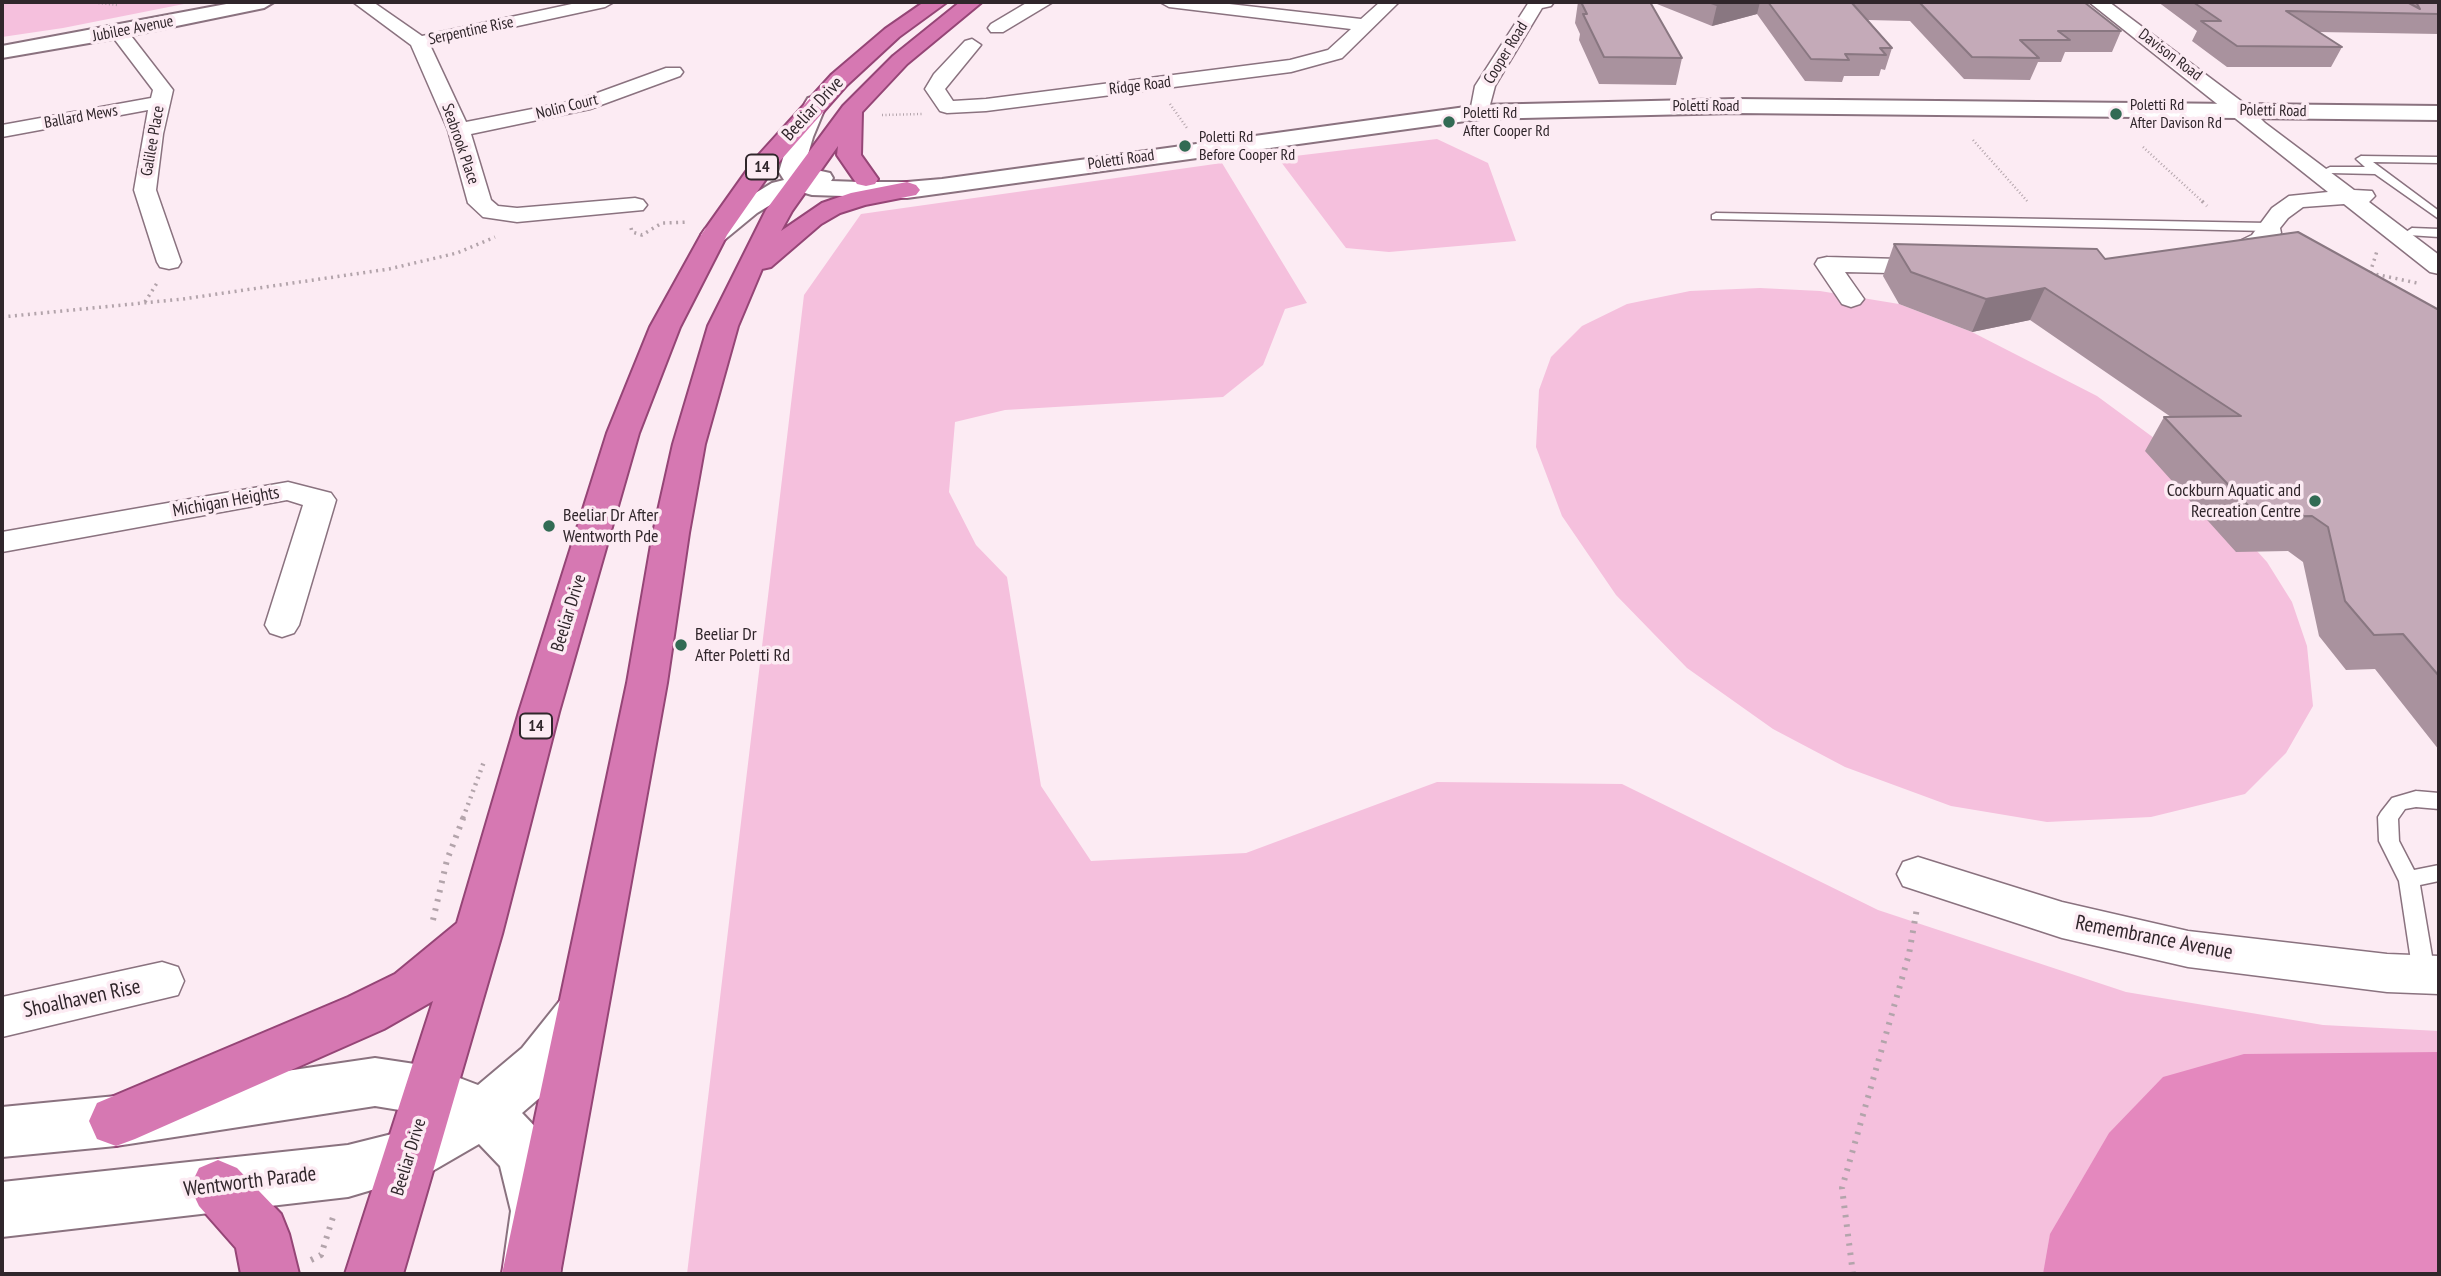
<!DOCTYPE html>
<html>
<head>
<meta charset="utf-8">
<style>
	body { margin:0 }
	#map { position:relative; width:2441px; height:1276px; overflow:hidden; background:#fcebf3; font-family:"PT Sans Narrow",sans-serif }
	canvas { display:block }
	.frame { position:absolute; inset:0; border:4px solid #30262b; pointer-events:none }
</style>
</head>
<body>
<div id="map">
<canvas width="2441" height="1276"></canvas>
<div class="frame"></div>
</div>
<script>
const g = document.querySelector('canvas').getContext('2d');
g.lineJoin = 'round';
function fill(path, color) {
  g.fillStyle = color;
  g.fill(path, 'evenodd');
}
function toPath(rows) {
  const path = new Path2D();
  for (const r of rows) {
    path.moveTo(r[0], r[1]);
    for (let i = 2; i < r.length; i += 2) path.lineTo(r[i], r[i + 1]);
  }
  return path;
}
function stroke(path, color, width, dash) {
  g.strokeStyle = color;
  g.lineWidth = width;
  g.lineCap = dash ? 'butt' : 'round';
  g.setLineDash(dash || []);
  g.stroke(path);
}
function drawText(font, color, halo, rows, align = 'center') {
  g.font = font + ' "PT Sans Narrow",sans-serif';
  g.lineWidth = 7;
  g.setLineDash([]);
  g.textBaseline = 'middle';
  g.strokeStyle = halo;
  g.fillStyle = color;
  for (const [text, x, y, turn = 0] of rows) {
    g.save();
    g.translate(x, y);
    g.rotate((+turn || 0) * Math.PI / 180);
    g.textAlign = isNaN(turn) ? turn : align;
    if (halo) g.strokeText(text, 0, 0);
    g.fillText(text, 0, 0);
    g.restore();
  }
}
fill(toPath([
	[2,2,194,2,63,28,2,37],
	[1437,139,1488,163,1516,241,1389,252,1346,248,1278,158],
	[1222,163,1307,303,1285,309,1263,365,1223,397,1005,410,955,422,949,492,976,545,1007,577,1041,786,1091,861,1246,853,1437,782,1622,784,1878,910,2126,992,2323,1025,2439,1031,2439,1274,687,1274,804,295,861,214],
	[1760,288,1820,291,1899,304,1972,332,2097,396,2154,438,2267,562,2292,602,2307,646,2313,706,2286,753,2245,794,2151,817,2047,822,1951,806,1845,767,1773,729,1687,668,1616,595,1562,516,1536,447,1539,390,1551,357,1582,326,1627,304,1690,291]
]), '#f5c0dd');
fill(toPath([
	[2439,1052,2439,1274,2043,1274,2050,1234,2109,1133,2163,1077,2244,1054]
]), '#e488be');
const service = toPath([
	[2361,156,2439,157,2439,163,2373,162,2439,211,2439,219,2375,174,2330,173,2324,170,2330,167,2365,167,2356,159,2361,156],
	[1716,213,2268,223,2274,227,2268,231,1712,219,1712,215,1716,213],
	[2412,228,2439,229,2439,237,2408,235,2406,232,2412,228],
	[2416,791,2439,793,2439,809,2416,807,2405,809,2398,819,2399,841,2414,870,2439,865,2439,881,2420,885,2435,974,2432,981,2424,984,2416,981,2413,974,2399,881,2379,841,2378,817,2381,812,2392,798,2416,791]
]);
const minor = toPath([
	[353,2,373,2,422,36,581,2,614,2,605,7,430,45,466,122,578,100,666,68,680,68,683,72,680,76,590,109,471,134,491,200,498,206,517,208,635,198,643,200,647,205,643,210,517,222,483,217,468,203,448,130,411,45,353,2],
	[1028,2,1053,2,1003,32,991,32,988,28,991,24,1028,2],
	[1160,2,1212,2,1361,19,1380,2,1399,2,1342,58,1291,72,986,111,947,113,940,111,925,89,934,74,965,41,972,39,981,45,945,89,953,101,986,99,1290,60,1328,50,1351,29,1169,7,1160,2],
	[1529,2,1554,2,1551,6,1542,8,1495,86,1487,116,1473,116,1470,112,1475,86,1529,2],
	[2089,2,2109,2,2249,107,2265,123,2354,190,2372,191,2375,196,2369,202,2439,255,2439,274,2430,272,2344,204,2303,207,2288,218,2280,228,2281,233,2270,245,2233,263,2224,265,2215,263,2212,258,2215,253,2252,235,2272,208,2289,196,2328,192,2089,2],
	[118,26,125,28,173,90,163,134,156,190,181,262,178,267,169,269,160,267,157,262,134,190,148,110,2,137,2,125,151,98,153,90,109,32,118,26],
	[1827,257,1935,260,1944,262,1947,267,1944,272,1935,274,1845,272,1864,299,1860,304,1851,307,1842,304,1815,264,1818,259,1827,257],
	[288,482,331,493,336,500,299,625,294,633,282,637,270,633,265,625,303,505,287,500,2,552,2,532,288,482],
	[1918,857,2062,902,2188,931,2387,954,2439,956,2439,994,2387,992,2188,967,2062,938,1903,886,1897,874,1903,862,1918,857],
	[162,962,178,967,184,981,178,995,2,1037,2,997,162,962]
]);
const tertiary = toPath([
	[237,2,274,2,264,8,118,38,2,58,2,46,237,2],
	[580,992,598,998,605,1014,598,1030,558,1082,522,1113,543,1135,551,1153,567,1211,560,1274,502,1274,511,1211,500,1166,479,1144,429,1173,348,1197,2,1237,2,1182,348,1145,400,1132,430,1115,375,1106,116,1146,2,1157,2,1107,116,1096,375,1058,428,1066,478,1085,522,1048,562,998,580,992]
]);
const secondary = toPath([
	[816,96,824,98,827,103,813,137,803,172,805,175,821,171,830,173,833,178,831,181,859,182,907,182,942,179,1480,105,1736,99,2439,106,2439,120,1736,113,1480,119,907,198,812,195,798,191,790,193,757,213,723,241,714,243,705,241,701,235,705,229,739,203,772,183,784,180,779,172,789,137,805,103,808,98,816,96]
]);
const trunk = toPath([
	[924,2,947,2,899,37,847,85,773,169,727,235,680,327,639,433,559,712,502,934,403,1274,345,1274,433,1001,384,1029,135,1139,116,1146,97,1139,89,1121,97,1103,348,997,395,974,457,923,519,712,607,433,650,327,701,235,755,159,831,75,885,29,924,2],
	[960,2,982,2,907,64,862,112,861,155,878,179,875,184,866,186,857,184,837,155,838,146,792,211,781,231,822,203,851,193,907,182,916,185,920,190,916,195,865,205,840,213,821,224,771,267,762,269,738,326,705,444,689,533,667,683,560,1274,502,1274,627,683,653,533,673,444,708,326,766,210,843,106,893,56,960,2],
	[218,1160,237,1168,281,1214,289,1234,299,1274,241,1274,236,1248,199,1206,190,1187,199,1168,218,1160]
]);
stroke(service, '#8a727f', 3);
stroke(minor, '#8a727f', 3);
stroke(tertiary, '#8a727f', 4);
stroke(secondary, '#8a727f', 4);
stroke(trunk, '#954576', 4);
stroke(toPath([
	[88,2,118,5],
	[1170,104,1187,128],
	[882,115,922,114],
	[1973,140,2028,202],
	[2143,147,2204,203]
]), '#b3a4ab', 2.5, [1, 2.5]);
stroke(toPath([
	[2202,201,2207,206],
	[631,228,632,232,642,235,662,223,689,222],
	[2370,273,2417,283],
	[2370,273,2377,251],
	[145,302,157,283],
	[2,317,183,299,389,269,457,253,495,237]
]), '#b3a4ab', 3.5, [2, 4.5]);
stroke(toPath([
	[463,818,485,759]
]), '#b3a4ab', 4.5, [2, 5]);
stroke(toPath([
	[433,920,447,860,464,816],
	[311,1260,321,1255,334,1214],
	[1853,1274,1842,1188,1909,954,1917,908]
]), '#b3a4ab', 6, [2.5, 7]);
fill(service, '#fff');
fill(minor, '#fff');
fill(tertiary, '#fff');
fill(secondary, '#fff');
fill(trunk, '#d678b2');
fill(toPath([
	[1578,2,1650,2,1682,58,1676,85,1599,84,1579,40,1580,34,1575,23],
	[1652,2,2084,2,2121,31,2112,52,2065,52,2061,62,2038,62,2030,80,1964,79,1910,21,1868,20,1892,48,1885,70,1881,69,1879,76,1844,76,1842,82,1805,81,1757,14,1712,26],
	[2158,2,2439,2,2439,34,2318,32,2342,47,2331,67,2227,67,2192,41,2197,31],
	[1894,244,2105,259,2439,310,2439,750,2375,669,2346,670,2319,636,2303,562,2288,551,2236,552,2145,451,2164,417,2171,417,2030,320,1972,332,1899,304,1883,276]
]), '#a9929e');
fill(toPath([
	[1731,2,1760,2,1757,14,1712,26,1717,5],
	[2045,288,2030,320,1972,332,1986,299]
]), '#897781');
const building = toPath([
	[1581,2,1650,2,1682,58,1604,57,1583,14,1587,14,1581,2],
	[1708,2,1731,2,1717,5,1708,2],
	[1768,2,1851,2,1892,48,1880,48,1886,55,1845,54,1849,60,1811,59,1768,2],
	[1919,2,2084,2,2121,31,2058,31,2070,40,2020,40,2039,58,1972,57,1919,2],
	[2193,2,2407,2,2420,9,2416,2,2439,2,2439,14,2286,11,2342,47,2237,46,2201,21,2221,21,2193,2],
	[2298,232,2439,310,2439,676,2403,634,2374,635,2345,601,2328,527,2312,516,2259,517,2164,417,2241,416,2045,288,1986,299,1911,272,1894,244,2097,249,2105,259,2298,232]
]);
fill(building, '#c4aab8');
stroke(building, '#897781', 2);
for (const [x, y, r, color] of [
	[2116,114,7,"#326b54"],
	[1449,122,7,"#326b54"],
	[1185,146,7,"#326b54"],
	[2315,501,7,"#326b54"],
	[549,526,7,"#326b54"],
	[681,645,7,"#326b54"]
]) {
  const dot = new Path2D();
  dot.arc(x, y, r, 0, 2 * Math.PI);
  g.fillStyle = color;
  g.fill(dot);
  stroke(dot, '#fcebf3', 2.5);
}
drawText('16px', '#30262b', '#fcebf3', [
	["Jubilee Avenue",133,29,-11],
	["Serpentine Rise",471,31,-12],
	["Cooper Road",1506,53,-59],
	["Davison Road",2170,55,37],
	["Ridge Road",1140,86,-7],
	["Poletti Road",1706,106],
	["Nolin Court",567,107,-14],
	["Poletti Road",2273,111,1],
	["Ballard Mews",81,117,-10],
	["Galilee Place",153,141,-80],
	["Seabrook Place",460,144,71],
	["Poletti Road",1121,160,-8]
]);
drawText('16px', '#30262b', '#fcebf3', [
	["Poletti Rd",2130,105],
	["After Davison Rd",2130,123],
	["Poletti Rd",1463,113],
	["After Cooper Rd",1463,131],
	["Poletti Rd",1199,137],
	["Before Cooper Rd",1199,155]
], 'left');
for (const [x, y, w] of [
	[762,167,32],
	[536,726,32]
]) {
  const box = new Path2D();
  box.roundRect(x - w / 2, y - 12.5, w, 25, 5);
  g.fillStyle = '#fcebf3';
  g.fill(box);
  stroke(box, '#30262b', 2);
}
drawText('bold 16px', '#30262b', null, [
	["14",762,167],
	["14",536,726]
]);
drawText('18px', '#30262b', '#fcebf3', [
	["Beeliar Drive",813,109,-47],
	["Michigan Heights",226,502,-10],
	["Beeliar Drive",569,613,-73],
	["Beeliar Drive",409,1157,-73]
]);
drawText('18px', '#30262b', '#fcebf3', [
	["Cockburn Aquatic and",2301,491,"right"],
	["Recreation Centre",2301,512,"right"],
	["Beeliar Dr After",563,516],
	["Wentworth Pde",563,537],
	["Beeliar Dr",695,635],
	["After Poletti Rd",695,656]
], 'left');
drawText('21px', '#30262b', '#fcebf3', [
	["Remembrance Avenue",2154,938,11],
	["Shoalhaven Rise",82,999,-12],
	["Wentworth Parade",250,1182,-7]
]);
</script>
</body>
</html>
